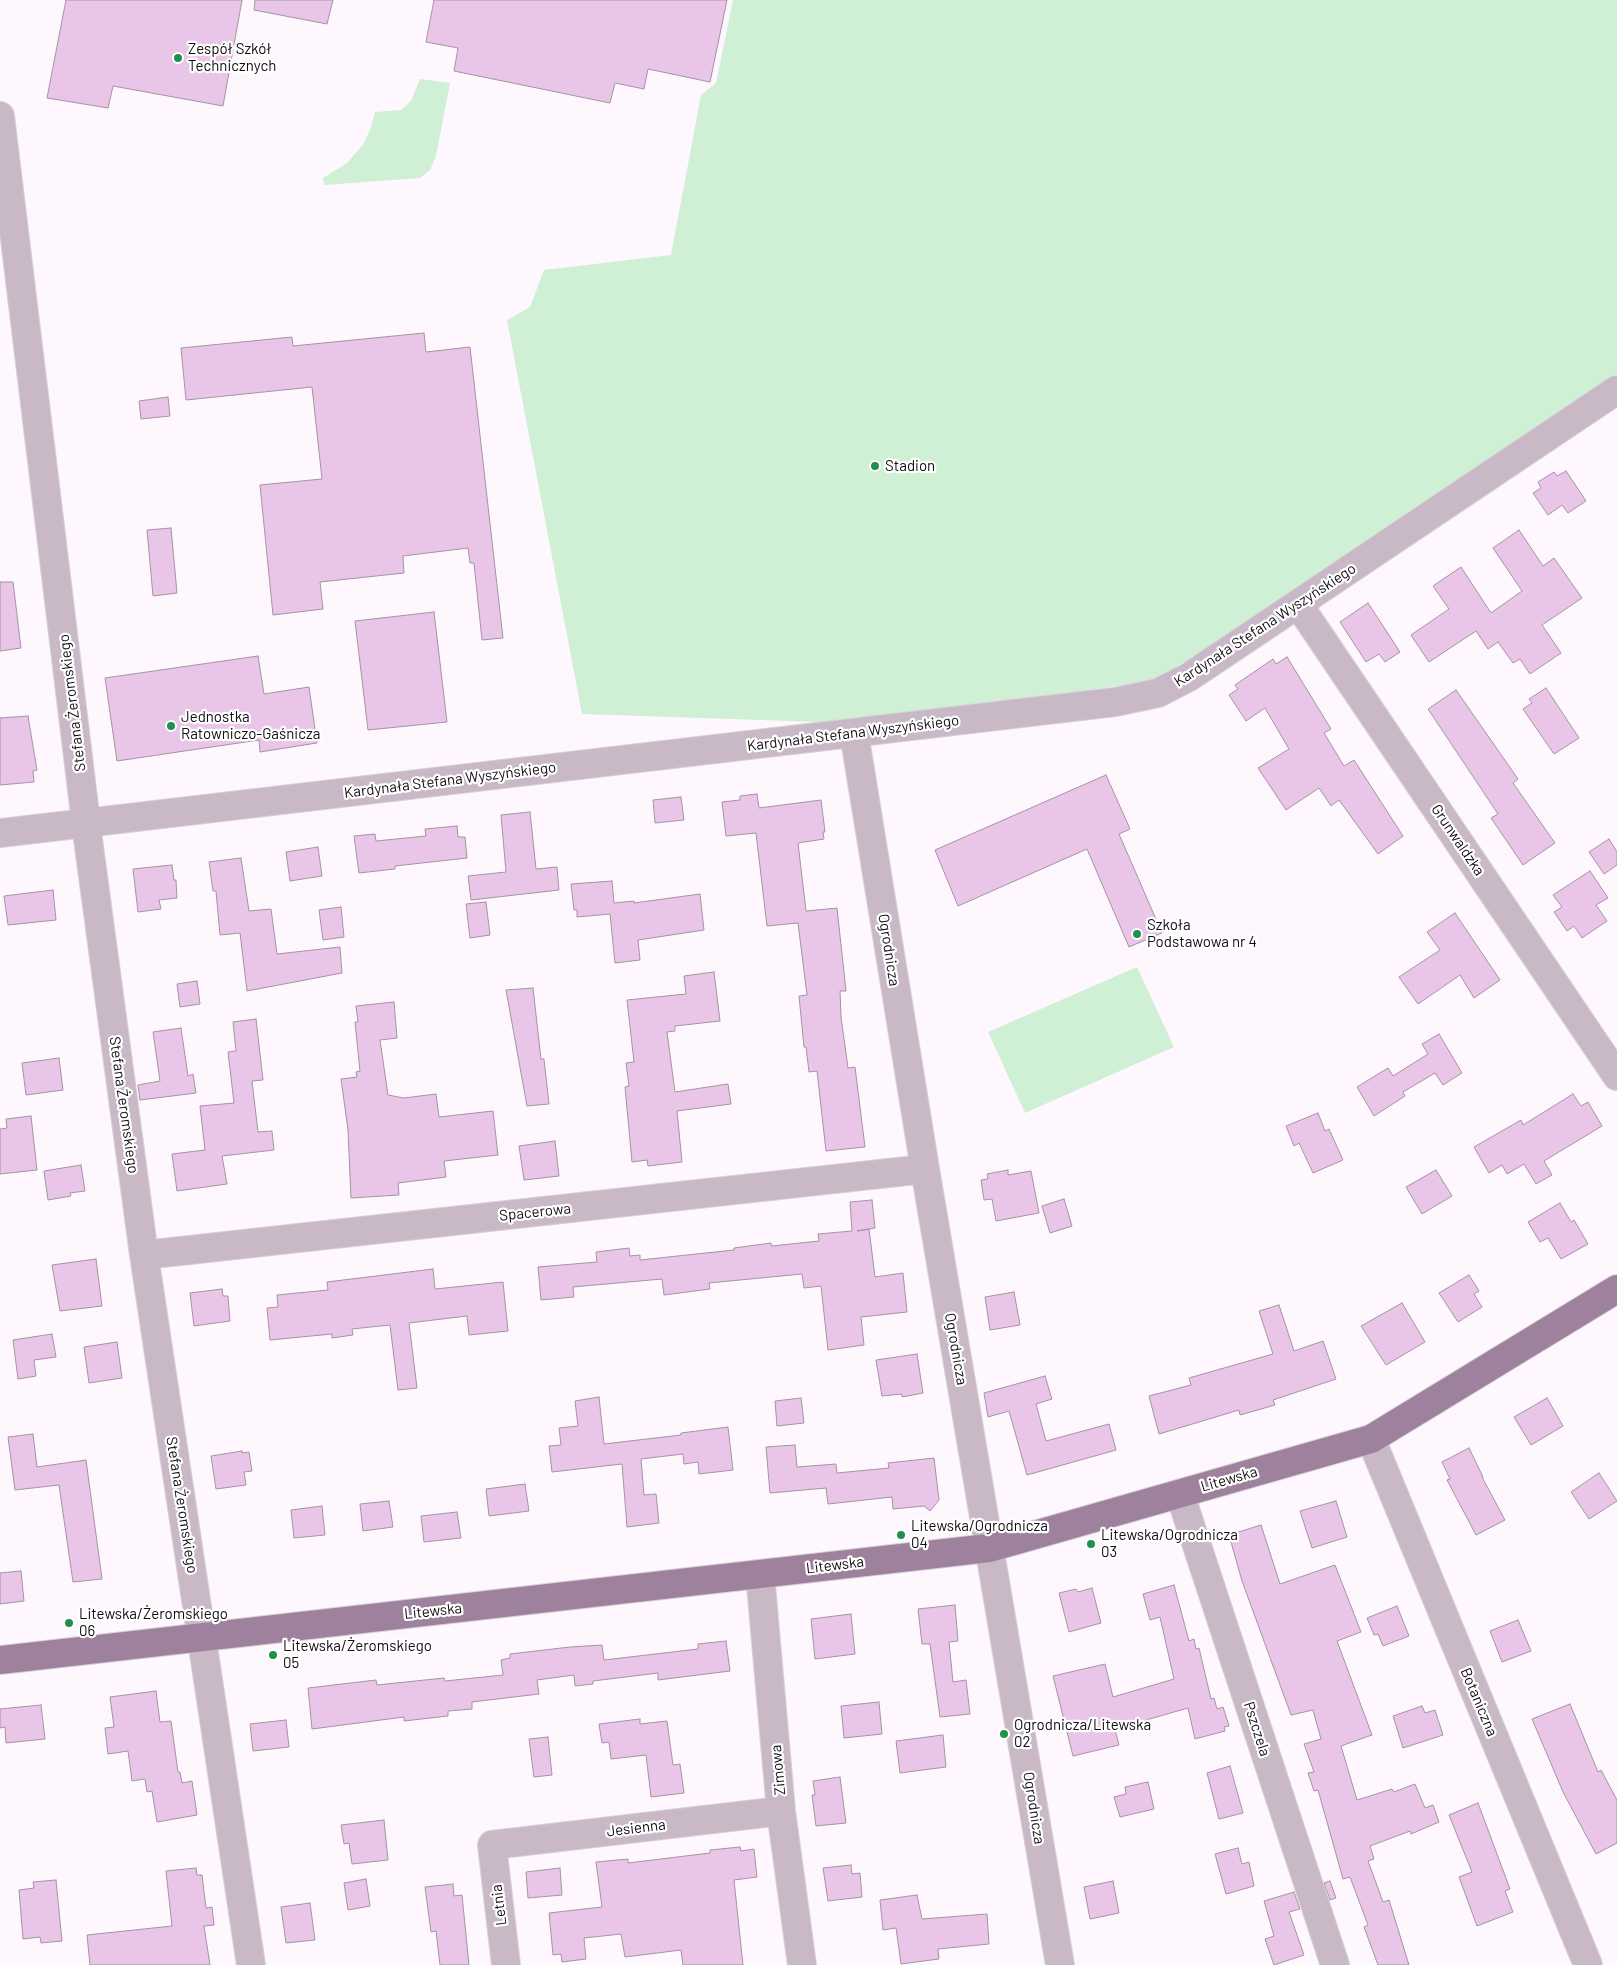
<!DOCTYPE html>
<html>
<head>
<meta charset="utf-8">
<style>
	body { margin:0 }
	canvas { display:block; background:#fef7fd }
</style>
</head>
<body>
<canvas width="1617" height="1965"></canvas>
<script>
const g = document.querySelector('canvas').getContext('2d');
g.lineJoin = 'round';
function fill(path, color) {
  g.fillStyle = color;
  g.fill(path, 'evenodd');
}
function toPath(rows) {
  const path = new Path2D();
  for (const r of rows) {
    path.moveTo(r[0], r[1]);
    for (let i = 2; i < r.length; i += 2) path.lineTo(r[i], r[i + 1]);
  }
  return path;
}
function stroke(path, color, width, dash) {
  g.strokeStyle = color;
  g.lineWidth = width;
  g.lineCap = dash ? 'butt' : 'round';
  g.setLineDash(dash || []);
  g.stroke(path);
}
function drawText(font, color, halo, rows, align = 'center') {
  g.font = font + ' Barlow,sans-serif';
  g.lineWidth = 4.5;
  g.setLineDash([]);
  g.textBaseline = 'middle';
  g.strokeStyle = halo;
  g.fillStyle = color;
  for (const [text, x, y, turn = 0] of rows) {
    g.save();
    g.translate(x, y);
    g.rotate((+turn || 0) * Math.PI / 180);
    g.textAlign = isNaN(turn) ? turn : align;
    if (halo) g.strokeText(text, 0, 0);
    g.fillText(text, 0, 0);
    g.restore();
  }
}
fill(toPath([
	[733,0,1617,0,1617,376,1294,593,1154,681,850,723,582,714,507,320,530,307,544,270,671,255,701,95,716,83],
	[420,79,450,83,436,156,430,170,420,178,324,185,323,178,347,163,364,143,370,130,375,112,401,110,411,101],
	[1137,967,1174,1047,1025,1113,988,1032]
]), '#cff0d5');
const building = toPath([
	[66,0,242,0,223,106,113,86,108,108,47,98,66,0],
	[255,0,333,0,327,24,254,10,255,0],
	[434,0,727,0,710,82,648,69,644,89,615,83,610,103,454,71,458,48,426,42,434,0],
	[424,333,426,352,470,347,503,638,482,640,474,563,470,563,468,548,403,556,404,573,320,582,323,609,273,615,260,485,322,479,312,387,186,400,181,348,292,337,293,346,424,333],
	[168,397,170,416,141,419,139,401,168,397],
	[1566,471,1586,501,1568,513,1562,505,1548,515,1533,493,1541,488,1538,482,1554,472,1557,476,1566,471],
	[171,528,177,593,153,596,147,530,171,528],
	[1519,530,1543,566,1554,558,1582,598,1542,625,1561,653,1530,674,1520,659,1513,663,1498,642,1488,649,1476,631,1429,662,1411,635,1449,609,1433,586,1461,567,1491,613,1522,591,1493,548,1519,530],
	[0,582,13,582,21,648,0,651,0,582],
	[1368,603,1400,652,1385,662,1379,654,1366,662,1340,622,1368,603],
	[434,612,447,722,368,730,355,621,434,612],
	[258,656,264,694,309,687,317,743,260,752,259,740,117,761,105,678,258,656],
	[1287,657,1331,729,1324,733,1344,766,1354,760,1403,836,1378,854,1339,800,1331,806,1319,788,1286,810,1258,768,1289,749,1265,708,1246,721,1229,695,1238,689,1235,685,1273,659,1276,664,1287,657],
	[1546,688,1579,738,1554,754,1523,709,1532,703,1529,699,1546,688],
	[1456,690,1518,779,1513,783,1555,843,1523,865,1491,818,1498,814,1428,709,1456,690],
	[28,716,37,770,33,771,34,782,0,785,0,718,28,716],
	[1106,775,1130,829,1119,834,1162,933,1129,947,1087,849,958,906,935,850,1106,775],
	[757,794,759,808,821,800,825,832,823,832,824,839,798,843,806,911,837,908,846,991,840,991,841,1017,848,1068,855,1067,865,1147,826,1151,817,1071,809,1072,806,1047,804,1047,799,996,807,995,798,923,767,926,756,833,726,836,722,802,740,800,740,796,757,794],
	[681,797,684,820,655,823,653,800,681,797],
	[530,812,536,869,557,867,559,890,471,900,468,876,506,872,501,815,530,812],
	[457,826,458,837,465,837,467,858,395,866,395,869,359,873,354,836,375,834,376,841,426,836,425,829,457,826],
	[1609,839,1617,852,1617,865,1604,874,1589,852,1609,839],
	[318,847,322,876,290,881,286,852,318,847],
	[241,858,249,911,271,909,277,954,340,947,342,973,247,991,240,933,220,935,216,891,213,891,209,862,241,858],
	[172,865,174,880,176,880,177,898,159,900,161,909,138,912,133,869,172,865],
	[1590,871,1608,898,1596,905,1607,921,1582,938,1574,926,1567,931,1554,912,1562,907,1553,895,1590,871],
	[612,881,614,903,634,901,634,903,700,894,704,930,638,940,640,960,615,963,610,914,577,917,577,910,574,910,571,884,612,881],
	[53,890,56,920,8,925,4,896,53,890],
	[486,902,490,935,470,938,466,904,486,902],
	[341,907,344,937,323,940,319,910,341,907],
	[1455,913,1500,980,1474,998,1460,975,1418,1004,1399,977,1440,950,1427,932,1455,913],
	[714,972,720,1021,675,1026,675,1031,667,1032,675,1092,728,1084,731,1104,677,1111,682,1162,648,1166,647,1160,632,1162,625,1087,629,1086,626,1063,634,1062,627,1000,686,994,684,976,714,972],
	[197,981,200,1004,180,1007,177,984,197,981],
	[533,988,541,1059,544,1059,549,1104,527,1106,506,990,533,988],
	[394,1002,397,1038,380,1040,388,1095,404,1098,436,1094,439,1117,493,1111,498,1155,444,1161,446,1177,398,1183,399,1195,351,1198,348,1130,341,1079,357,1077,356,1072,360,1071,355,1022,358,1022,356,1006,394,1002],
	[256,1019,263,1080,252,1081,258,1132,272,1131,274,1150,222,1156,227,1184,177,1191,172,1154,205,1150,200,1106,234,1103,228,1052,236,1051,233,1022,256,1019],
	[181,1028,188,1076,193,1074,196,1093,140,1100,138,1085,160,1081,153,1032,181,1028],
	[1439,1034,1462,1073,1443,1085,1435,1073,1403,1092,1405,1096,1374,1116,1357,1087,1388,1068,1393,1076,1428,1054,1422,1044,1439,1034],
	[59,1058,63,1090,26,1095,22,1063,59,1058],
	[1573,1094,1581,1106,1588,1102,1602,1126,1544,1161,1552,1175,1536,1184,1524,1164,1507,1174,1502,1165,1489,1173,1474,1147,1521,1120,1523,1125,1573,1094],
	[1318,1113,1325,1131,1329,1129,1343,1160,1313,1173,1299,1143,1294,1146,1286,1126,1318,1113],
	[31,1116,37,1170,0,1174,0,1129,7,1128,6,1119,31,1116],
	[555,1141,559,1176,524,1180,519,1146,555,1141],
	[81,1165,85,1191,70,1193,71,1196,48,1200,44,1171,81,1165],
	[1008,1170,1008,1175,1031,1171,1039,1213,996,1221,992,1199,984,1200,981,1180,988,1179,987,1174,1008,1170],
	[1436,1170,1452,1196,1422,1214,1406,1187,1436,1170],
	[1064,1199,1072,1226,1050,1233,1042,1206,1064,1199],
	[872,1200,875,1228,857,1231,869,1229,875,1277,903,1273,907,1312,861,1317,864,1345,828,1350,821,1286,804,1288,802,1274,709,1283,710,1289,664,1295,662,1279,573,1287,574,1297,541,1300,538,1267,597,1262,596,1252,629,1248,630,1256,640,1255,640,1260,734,1250,734,1248,771,1243,772,1246,819,1241,818,1234,852,1231,850,1202,872,1200],
	[1560,1203,1571,1222,1574,1220,1588,1244,1561,1259,1548,1238,1540,1242,1528,1222,1560,1203],
	[96,1259,102,1306,60,1311,52,1265,96,1259],
	[433,1269,435,1289,503,1282,508,1331,469,1335,467,1316,409,1323,417,1388,398,1390,390,1325,352,1329,353,1335,332,1338,332,1334,270,1340,267,1308,278,1307,277,1295,328,1290,327,1282,433,1269],
	[1469,1275,1479,1291,1474,1294,1482,1307,1458,1322,1439,1293,1469,1275],
	[222,1289,223,1296,228,1296,230,1321,194,1326,190,1293,222,1289],
	[1014,1292,1020,1325,990,1330,985,1297,1014,1292],
	[1402,1303,1425,1342,1386,1365,1361,1326,1402,1303],
	[1279,1305,1294,1351,1323,1341,1336,1379,1273,1400,1275,1405,1240,1415,1239,1410,1159,1434,1149,1396,1191,1385,1189,1378,1273,1354,1259,1311,1279,1305],
	[52,1334,56,1357,34,1360,36,1376,18,1379,13,1340,52,1334],
	[117,1342,122,1378,89,1383,84,1347,117,1342],
	[917,1354,923,1393,902,1397,902,1394,882,1396,876,1360,917,1354],
	[1045,1376,1052,1399,1036,1404,1046,1441,1109,1424,1116,1450,1027,1475,1009,1411,988,1417,984,1393,1045,1376],
	[599,1397,604,1444,681,1435,681,1433,728,1427,733,1470,699,1474,698,1462,684,1464,683,1454,641,1459,644,1495,656,1494,659,1523,627,1527,622,1464,552,1472,549,1446,561,1445,559,1428,578,1426,575,1401,599,1397],
	[801,1398,804,1423,777,1426,775,1401,801,1398],
	[1547,1398,1563,1426,1531,1445,1514,1417,1547,1398],
	[33,1434,37,1467,86,1460,102,1579,73,1582,59,1485,15,1490,8,1437,33,1434],
	[795,1445,797,1467,836,1464,837,1473,889,1468,888,1463,934,1458,939,1500,930,1511,924,1506,893,1509,892,1497,828,1504,826,1488,770,1493,766,1447,795,1445],
	[1469,1448,1483,1477,1482,1477,1505,1520,1476,1535,1447,1480,1450,1479,1442,1462,1469,1448],
	[242,1451,242,1453,249,1452,252,1471,244,1472,246,1485,216,1489,211,1456,242,1451],
	[1599,1473,1617,1501,1589,1519,1571,1492,1599,1473],
	[525,1484,529,1511,489,1516,486,1489,525,1484],
	[389,1501,393,1527,363,1531,360,1504,389,1501],
	[1336,1501,1347,1537,1312,1548,1300,1511,1336,1501],
	[322,1506,325,1535,294,1538,291,1510,322,1506],
	[457,1512,461,1538,424,1542,421,1516,457,1512],
	[1261,1525,1280,1584,1335,1565,1361,1632,1337,1641,1372,1735,1341,1746,1357,1800,1392,1789,1394,1792,1415,1784,1425,1808,1433,1805,1439,1822,1411,1834,1410,1831,1370,1846,1374,1859,1368,1861,1383,1902,1389,1900,1409,1965,1378,1965,1364,1927,1368,1925,1350,1877,1343,1879,1318,1790,1314,1791,1308,1773,1314,1772,1304,1744,1321,1739,1313,1710,1291,1715,1242,1581,1229,1535,1261,1525],
	[21,1571,24,1601,0,1604,0,1573,21,1571],
	[1174,1585,1189,1641,1194,1639,1196,1649,1199,1648,1211,1699,1214,1698,1217,1709,1223,1707,1229,1726,1224,1727,1225,1731,1195,1739,1188,1708,1115,1729,1119,1745,1073,1756,1053,1676,1105,1664,1113,1697,1174,1679,1160,1617,1150,1620,1143,1594,1174,1585],
	[1092,1588,1101,1623,1069,1632,1059,1593,1076,1589,1078,1592,1092,1588],
	[955,1605,958,1641,949,1642,953,1682,966,1680,970,1714,940,1717,930,1644,922,1644,918,1609,955,1605],
	[1397,1606,1409,1636,1383,1646,1378,1634,1374,1635,1367,1618,1397,1606],
	[851,1614,855,1654,815,1659,811,1619,851,1614],
	[1518,1620,1531,1651,1502,1662,1490,1631,1518,1620],
	[726,1641,730,1671,658,1680,658,1673,593,1681,593,1684,575,1686,574,1675,537,1680,539,1694,472,1702,472,1709,448,1711,448,1716,404,1721,404,1717,312,1729,308,1688,376,1680,377,1685,444,1678,445,1681,503,1675,501,1660,510,1658,510,1654,570,1647,602,1645,604,1660,698,1649,698,1644,726,1641],
	[156,1691,160,1722,171,1721,178,1772,180,1772,182,1783,192,1781,197,1815,157,1822,152,1791,147,1792,145,1779,132,1781,128,1751,108,1754,105,1728,114,1727,110,1697,156,1691],
	[879,1702,882,1734,844,1738,841,1706,879,1702],
	[1570,1704,1598,1772,1601,1770,1617,1800,1617,1843,1596,1854,1563,1792,1532,1719,1570,1704],
	[41,1705,45,1739,6,1743,5,1727,0,1728,0,1709,41,1705],
	[1422,1706,1425,1713,1435,1710,1443,1735,1403,1748,1393,1716,1422,1706],
	[640,1719,640,1724,667,1721,673,1765,680,1764,684,1793,651,1797,646,1755,611,1759,609,1742,602,1743,599,1724,640,1719],
	[286,1720,289,1747,253,1751,250,1724,286,1720],
	[943,1735,946,1767,900,1773,896,1741,943,1735],
	[548,1737,552,1775,534,1777,529,1739,548,1737],
	[1230,1766,1243,1813,1219,1819,1207,1773,1230,1766],
	[840,1777,846,1823,816,1826,812,1795,815,1795,813,1781,840,1777],
	[1148,1782,1154,1809,1120,1817,1114,1797,1126,1794,1125,1787,1148,1782],
	[1478,1803,1510,1889,1505,1891,1513,1912,1477,1926,1459,1877,1472,1872,1449,1815,1478,1803],
	[384,1820,388,1860,352,1864,349,1843,344,1844,341,1825,384,1820],
	[740,1847,741,1851,754,1849,757,1877,734,1880,743,1965,683,1965,681,1950,625,1957,621,1934,584,1938,586,1959,562,1962,561,1954,553,1955,549,1913,602,1907,596,1862,628,1859,628,1863,710,1853,710,1850,740,1847],
	[1238,1848,1242,1864,1249,1862,1254,1886,1226,1894,1215,1854,1238,1848],
	[851,1865,852,1874,860,1873,862,1897,828,1901,823,1868,851,1865],
	[196,1868,197,1875,202,1875,206,1908,212,1907,214,1925,204,1926,210,1965,90,1965,87,1935,172,1926,166,1871,196,1868],
	[560,1868,562,1895,528,1898,526,1872,560,1868],
	[366,1879,370,1906,348,1910,344,1883,366,1879],
	[56,1880,62,1941,41,1943,40,1937,23,1939,19,1890,34,1888,33,1882,56,1880],
	[1113,1881,1119,1913,1090,1919,1084,1887,1113,1881],
	[1330,1881,1336,1898,1330,1900,1324,1883,1330,1881],
	[453,1884,454,1896,462,1895,469,1965,440,1965,436,1931,431,1932,425,1887,453,1884],
	[1294,1892,1300,1909,1289,1912,1304,1955,1274,1965,1265,1939,1274,1936,1264,1901,1294,1892],
	[917,1895,922,1919,987,1914,989,1944,938,1949,939,1959,901,1964,896,1928,883,1930,880,1900,917,1895],
	[310,1903,315,1940,286,1943,281,1907,310,1903]
]);
fill(building, '#e9c5e7');
stroke(building, '#a494a3', 1);
const minor = toPath([
	[0,116,88,839,144,1255,251,1965],
	[1298,604,1617,1076],
	[854,733,925,1169,1060,1965],
	[0,833,1115,702,1158,693,1189,677,1617,390],
	[144,1255,925,1169],
	[1371,1439,1588,1965],
	[1180,1494,1335,1965],
	[760,1574,781,1811,802,1965],
	[506,1965,492,1845,781,1811]
]);
const major = toPath([
	[0,1660,989,1548,1371,1439,1617,1289]
]);
stroke(minor, '#d8d1d7', 30);
stroke(major, '#d8d1d7', 30);
stroke(minor, '#c9b9c7', 28);
stroke(major, '#9e829d', 28);
for (const [x, y, r, color] of [
	[178,58,5,"#20904a"],
	[875,466,5,"#20904a"],
	[171,726,5,"#20904a"],
	[1137,934,5,"#20904a"],
	[901,1535,5,"#20904a"],
	[1091,1544,5,"#20904a"],
	[69,1623,5,"#20904a"],
	[273,1655,5,"#20904a"],
	[1004,1734,5,"#20904a"]
]) {
  const dot = new Path2D();
  dot.arc(x, y, r, 0, 2 * Math.PI);
  g.fillStyle = color;
  g.fill(dot);
  stroke(dot, '#fff', 2);
}
drawText('15px', '#120c12', '#fff', [
	["Zespół Szkół",188,49],
	["Technicznych",188,66],
	["Stadion",885,466],
	["Jednostka",181,717],
	["Ratowniczo-Gaśnicza",181,734],
	["Szkoła",1147,925],
	["Podstawowa nr 4",1147,942],
	["Litewska/Ogrodnicza",911,1526],
	["04",911,1543],
	["Litewska/Ogrodnicza",1101,1535],
	["03",1101,1552],
	["Litewska/Żeromskiego",79,1614],
	["06",79,1631],
	["Litewska/Żeromskiego",283,1646],
	["05",283,1663],
	["Ogrodnicza/Litewska",1014,1725],
	["02",1014,1742]
], 'left');
drawText('15px', '#120c12', '#fff', [
	["Kardynała Stefana Wyszyńskiego",1265,625,-33],
	["Stefana Żeromskiego",72,703,-97],
	["Kardynała Stefana Wyszyńskiego",853,733,-7],
	["Kardynała Stefana Wyszyńskiego",450,780,-7],
	["Grunwaldzka",1458,840,56],
	["Ogrodnicza",889,950,81],
	["Stefana Żeromskiego",124,1105,82],
	["Spacerowa",535,1212,-6],
	["Ogrodnicza",956,1349,80],
	["Litewska",1229,1479,-16],
	["Stefana Żeromskiego",182,1505,81],
	["Litewska",835,1565,-7],
	["Litewska",433,1611,-6],
	["Botaniczna",1479,1702,67],
	["Pszczela",1257,1729,72],
	["Zimowa",778,1770,-95],
	["Ogrodnicza",1034,1808,81],
	["Jesienna",636,1828,-7],
	["Letnia",499,1905,-97]
]);
</script>
</body>
</html>
